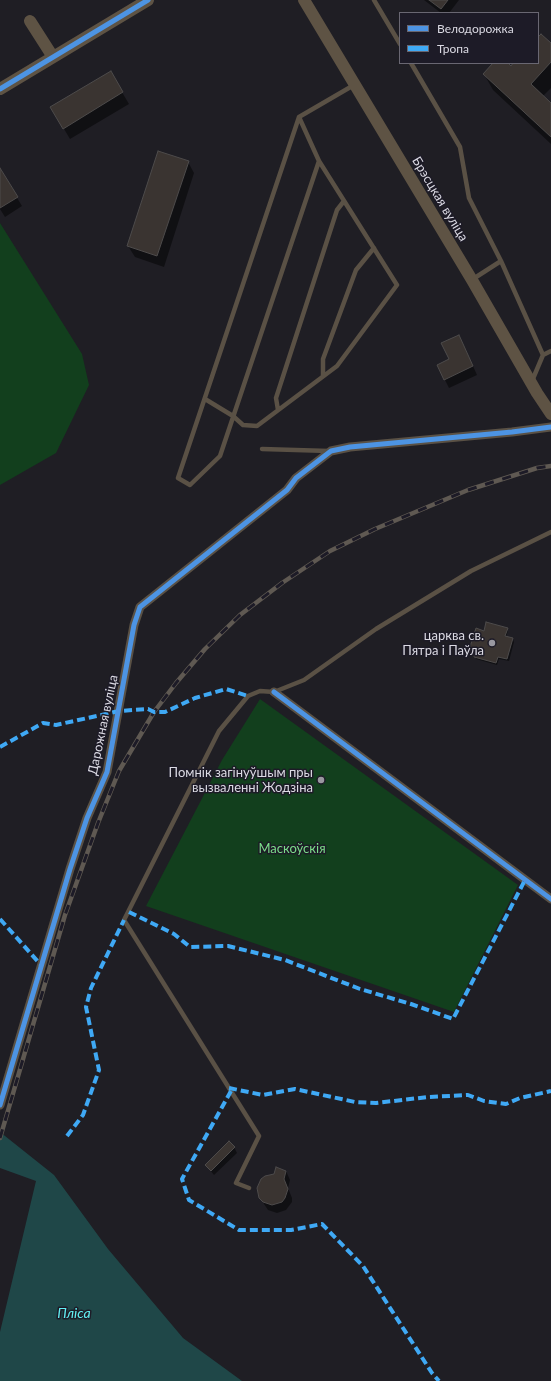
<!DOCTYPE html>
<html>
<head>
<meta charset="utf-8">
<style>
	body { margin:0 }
	#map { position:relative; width:551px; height:1381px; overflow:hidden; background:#1f1e24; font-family:Lato,sans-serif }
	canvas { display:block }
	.legend { position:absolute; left:399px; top:12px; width:140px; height:52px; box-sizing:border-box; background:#1d1b27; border:1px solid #696772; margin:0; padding:5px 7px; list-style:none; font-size:12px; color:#dbdae3 }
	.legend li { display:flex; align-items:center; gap:8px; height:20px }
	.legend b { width:20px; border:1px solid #696772 }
</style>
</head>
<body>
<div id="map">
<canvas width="551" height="1381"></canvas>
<ul class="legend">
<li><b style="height:5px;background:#4d94e3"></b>Велодорожка</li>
<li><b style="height:5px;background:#3fa9f5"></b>Тропа</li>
</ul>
</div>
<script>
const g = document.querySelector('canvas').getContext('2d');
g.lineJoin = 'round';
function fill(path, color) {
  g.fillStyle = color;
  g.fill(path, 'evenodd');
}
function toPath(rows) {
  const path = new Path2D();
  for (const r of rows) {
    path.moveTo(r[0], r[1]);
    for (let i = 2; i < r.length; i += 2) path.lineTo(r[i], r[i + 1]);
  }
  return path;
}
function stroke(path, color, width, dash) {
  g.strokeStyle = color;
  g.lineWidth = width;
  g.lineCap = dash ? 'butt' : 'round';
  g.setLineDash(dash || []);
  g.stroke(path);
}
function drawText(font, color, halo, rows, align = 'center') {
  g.font = font + ' Lato,sans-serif';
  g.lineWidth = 3;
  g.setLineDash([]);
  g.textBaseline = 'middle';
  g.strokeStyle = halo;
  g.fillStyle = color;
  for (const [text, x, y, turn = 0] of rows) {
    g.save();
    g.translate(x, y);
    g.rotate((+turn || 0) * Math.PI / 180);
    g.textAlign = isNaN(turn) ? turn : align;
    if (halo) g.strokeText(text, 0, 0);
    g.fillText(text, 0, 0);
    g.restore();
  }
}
fill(toPath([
	[0,223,82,354,89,385,56,453,0,485],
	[260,699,518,885,454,1012,146,906,222,760]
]), '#123f1d');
fill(toPath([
	[0,1132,54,1175,108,1249,183,1338,242,1381,0,1381,0,1332,36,1181,0,1168]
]), '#1f4748');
fill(toPath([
	[424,0,459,0,449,13,441,13],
	[538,38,551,45,551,88,543,96,551,104,551,144,493,90,484,74,494,63,507,63,511,67,515,63,538,63],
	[110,72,129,104,70,139,51,107],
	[188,162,194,173,164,267,135,257,128,246],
	[0,170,22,206,5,217,0,209],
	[463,344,477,375,449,388,445,380,450,359],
	[507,629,508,631,506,637,513,639,514,642,509,661,499,659,497,665,476,659,475,656,477,650,473,649,471,647,484,632],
	[234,1147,237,1153,214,1175,206,1165],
	[286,1171,290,1180,288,1188,292,1198,292,1202,286,1210,277,1213,268,1210,260,1198,275,1175]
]), '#0007');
const building = toPath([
	[429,0,448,0,441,9,429,0],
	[541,34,551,43,551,62,531,84,551,103,551,137,483,74,493,63,508,63,511,66,513,63,538,63,538,37,541,34],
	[111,71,123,92,63,129,50,107,111,71],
	[158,151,189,161,157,256,127,246,158,151],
	[0,168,18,197,0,208,0,168],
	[459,335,473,366,444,380,437,365,449,359,441,343,459,335],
	[486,622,508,628,505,636,513,638,507,659,498,657,496,663,474,657,476,649,470,647,476,628,484,631,486,622],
	[229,1141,235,1147,211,1171,205,1165,229,1141],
	[276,1167,286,1171,284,1179,288,1189,285,1198,282,1202,272,1205,263,1202,259,1198,257,1188,261,1179,265,1176,274,1174,276,1167]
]);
fill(building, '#3a3431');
stroke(building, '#4d4b4b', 1);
stroke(toPath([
	[374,0,400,44],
	[411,63,460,147,469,198,501,261,473,279],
	[319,161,220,456,190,485,178,478,299,117,354,85],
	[501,261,543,355,551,351],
	[323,376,323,359,356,270,374,248],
	[532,381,543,355],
	[205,399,233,416,243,425,257,426,337,366,397,285,319,161,299,117],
	[278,410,276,398,337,210,344,201],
	[262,449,329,451],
	[249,1188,236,1183,259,1136,124,920,219,731,248,696,260,691,274,692,304,680,376,629,471,571,551,532]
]), '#5a5145', 4.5);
stroke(toPath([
	[274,692,551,899],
	[0,1105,70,869,87,818,107,772,134,625,140,607,287,490,296,478,331,451,350,447,512,432,551,427]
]), '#5a5145', 9);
stroke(toPath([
	[304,0,472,280,537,393,551,414],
	[30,21,53,57],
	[0,89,148,0]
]), '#5e5344', 12);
const rail = toPath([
	[0,1138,65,915,98,823,119,771,154,712,176,683,205,649,240,615,282,583,330,551,375,529,468,490,537,468,551,466]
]);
stroke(rail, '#5f5952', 4.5);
stroke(rail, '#1d1b27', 3, [9]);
stroke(toPath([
	[0,747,43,723,56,725,119,711,148,709,154,712,165,712,195,698,226,689,248,696],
	[129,912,174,934,190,947,228,946,285,960,360,989,411,1004,453,1019,525,880],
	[0,919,41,965],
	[229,1088,263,1095,295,1089,355,1102,376,1103,428,1097,468,1095,484,1101,506,1104,520,1098,551,1091],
	[231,1091,182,1179,189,1200,239,1230,291,1230,322,1224,363,1266,432,1373,439,1381],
	[67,1136,83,1115,99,1070,86,1007,91,988,124,920]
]), '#3fa9f5', 4, [8, 4]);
stroke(toPath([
	[0,89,148,0],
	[274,692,551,899],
	[0,1105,70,869,87,818,107,772,134,625,140,607,287,490,296,478,331,451,350,447,512,432,551,427]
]), '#4d94e3', 5);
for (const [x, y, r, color] of [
	[492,643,4,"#9998a0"],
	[321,780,4,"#9998a0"]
]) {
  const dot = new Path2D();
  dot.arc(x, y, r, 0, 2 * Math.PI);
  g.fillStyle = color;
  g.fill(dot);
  stroke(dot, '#1d1b27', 1.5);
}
drawText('13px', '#dbdae3', '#1d1b27', [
	["Брэсцкая вуліца",440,199,59],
	["Дарожная вуліца",103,725,-78]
]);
drawText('13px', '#dbdae3', '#1d1b27', [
	["царква св.",484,636],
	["Пятра і Паўла",484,651],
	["Помнік загінуўшым пры",313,773],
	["вызваленні Жодзіна",313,788]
], 'right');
drawText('13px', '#7bde8a', '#1d1b27', [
	["Маскоўскія",292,849]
]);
drawText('italic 14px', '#62eef2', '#1d1b27', [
	["Пліса",74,1313]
]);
</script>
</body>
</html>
